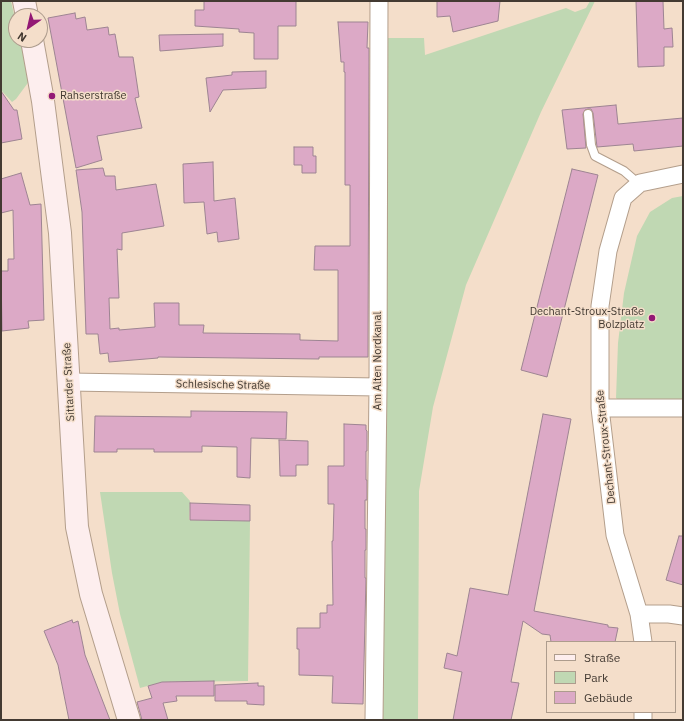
<!DOCTYPE html>
<html>
<head>
<meta charset="utf-8">
<style>
	body { margin:0 }
	#map { position:relative; width:684px; height:721px; overflow:hidden; background:#f4deca; font-family:"IBM Plex Sans",sans-serif }
	canvas { display:block }
	.frame { position:absolute; inset:0; border:2px solid #433a32; pointer-events:none }
	.legend { position:absolute; left:546px; top:641px; width:130px; height:72px; box-sizing:border-box; background:#f4deca; border:1px solid #ad9c8d; margin:0; padding:5px 7px; list-style:none; font-size:12px; color:#433a32 }
	.legend li { display:flex; align-items:center; gap:8px; height:20px }
	.legend b { width:20px; border:1px solid #ad9c8d }
	.north { position:absolute; left:8px; top:8px; width:40px; height:40px; box-sizing:border-box; background:#f4deca; border:1px solid #ad9c8d; border-radius:50%; rotate:214deg; font-size:11px; font-weight:700; line-height:16px; text-align:center; color:#433a32 }
	.north::after { content:''; display:block; margin:auto; width:14px; height:18px; background:#931975; clip-path:polygon(50% 0,100% 100%,50% 72%,0 100%) }
</style>
</head>
<body>
<div id="map">
<canvas width="684" height="721"></canvas>
<div class="frame"></div>
<ul class="legend">
<li><b style="height:5px;background:#fdeeee"></b>Straße</li>
<li><b style="height:11px;background:#c0d8b3"></b>Park</li>
<li><b style="height:11px;background:#dca9c6"></b>Gebäude</li>
</ul>
<div class="north">N</div>
</div>
<script>
const g = document.querySelector('canvas').getContext('2d');
g.lineJoin = 'round';
function fill(path, color) {
  g.fillStyle = color;
  g.fill(path, 'evenodd');
}
function toPath(rows) {
  const path = new Path2D();
  for (const r of rows) {
    path.moveTo(r[0], r[1]);
    for (let i = 2; i < r.length; i += 2) path.lineTo(r[i], r[i + 1]);
  }
  return path;
}
function stroke(path, color, width, dash) {
  g.strokeStyle = color;
  g.lineWidth = width;
  g.lineCap = dash ? 'butt' : 'round';
  g.setLineDash(dash || []);
  g.stroke(path);
}
function drawText(font, color, halo, rows, align = 'center') {
  g.font = font + ' "IBM Plex Sans",sans-serif';
  g.lineWidth = 3;
  g.setLineDash([]);
  g.textBaseline = 'middle';
  g.strokeStyle = halo;
  g.fillStyle = color;
  for (const [text, x, y, turn = 0] of rows) {
    g.save();
    g.translate(x, y);
    g.rotate((+turn || 0) * Math.PI / 180);
    g.textAlign = isNaN(turn) ? turn : align;
    if (halo) g.strokeText(text, 0, 0);
    g.fillText(text, 0, 0);
    g.restore();
  }
}
fill(toPath([
	[1,1,11,1,16,23,16,40,20,40,30,80,16,99,12,102,1,90],
	[590,1,595,1,541,112,466,285,433,407,419,491,418,720,383,720,386,351,386,38,424,38,425,55,566,8,575,12,586,8],
	[683,196,683,402,620,402,616,398,618,343,624,293,637,236,650,212,672,198],
	[100,492,182,492,190,501,189,520,250,521,248,681,162,682,140,688,120,614,112,573]
]), '#c0d8b3');
const building = toPath([
	[204,1,296,1,296,26,278,26,278,59,254,59,254,33,239,32,239,29,195,26,195,10,204,10,204,1],
	[437,1,500,1,498,21,453,32,450,16,437,17,437,1],
	[636,1,663,1,664,29,672,28,673,47,664,47,664,66,638,67,636,1],
	[75,13,76,19,85,17,87,30,108,27,109,35,115,34,119,57,133,57,139,97,135,98,142,128,97,136,102,160,76,168,48,18,75,13],
	[338,22,368,22,367,48,369,48,368,357,319,357,319,359,158,357,158,358,109,362,108,353,100,354,98,334,86,334,82,212,76,170,103,168,105,176,115,176,116,190,156,184,164,226,122,233,122,250,117,249,119,298,109,298,110,329,119,328,119,330,155,327,154,303,179,303,179,325,204,325,203,333,300,334,300,340,338,341,338,270,314,270,315,246,350,246,350,185,345,185,345,72,344,72,344,62,341,62,338,22],
	[223,34,223,46,160,51,159,35,223,34],
	[266,71,266,88,223,90,210,112,206,78,232,75,232,72,266,71],
	[1,91,14,110,17,110,22,139,1,143,1,91],
	[616,105,618,124,683,118,683,146,634,151,633,144,597,147,593,113,591,109,588,109,585,110,583,114,586,148,567,149,562,110,616,105],
	[294,147,313,147,313,156,316,156,316,173,302,173,302,165,294,165,294,147],
	[213,162,214,201,235,198,239,239,218,242,217,232,207,234,204,202,184,203,183,164,213,162],
	[572,169,598,175,547,377,521,370,572,169],
	[21,173,30,205,41,204,44,320,28,321,29,328,2,331,1,271,8,271,8,259,14,259,13,210,1,213,1,179,21,173],
	[191,411,287,412,286,439,251,438,250,478,237,477,237,447,202,446,202,452,154,452,154,449,117,449,117,452,94,452,95,416,191,417,191,411],
	[543,414,571,419,534,611,608,625,608,627,618,628,615,642,551,642,550,635,542,634,523,621,511,682,519,683,511,720,453,720,462,672,444,668,447,653,457,656,470,588,508,595,543,414],
	[344,424,366,425,366,430,367,431,367,451,366,451,366,480,367,480,367,500,365,500,365,529,366,529,366,550,365,550,365,578,366,578,363,704,332,703,333,676,299,675,299,649,297,649,297,628,320,628,320,613,327,613,327,605,333,605,332,541,333,541,334,504,328,504,328,466,344,466,344,424],
	[279,440,308,441,308,465,296,465,296,476,280,476,279,440],
	[190,503,250,505,250,521,190,520,190,503],
	[679,536,683,536,683,585,666,580,679,536],
	[72,620,73,623,78,621,85,655,110,720,69,720,58,665,44,631,72,620],
	[214,681,214,696,176,696,177,701,163,703,168,720,142,720,137,702,152,698,148,686,162,682,214,681],
	[258,683,258,686,264,686,264,705,247,704,247,701,215,701,215,685,258,683]
]);
fill(building, '#dca9c6');
stroke(building, '#9d8492', 1);
const lane = toPath([
	[588,114,591,145,595,156,624,171,639,184]
]);
const street = toPath([
	[69,382,378,387],
	[600,408,683,408],
	[639,614,669,614,683,616],
	[643,642,639,614,615,535,600,408,600,306,608,251,623,198,640,183,683,174],
	[374,720,378,387,379,1],
	[643,720,643,712]
]);
const secondary = toPath([
	[24,1,27,16],
	[32,40,43,101,60,233,77,527,91,594,129,720]
]);
stroke(lane, '#b39e8b', 10);
stroke(street, '#b39e8b', 19);
stroke(secondary, '#b39e8b', 24);
stroke(lane, '#fff', 8);
stroke(street, '#fff', 17);
stroke(secondary, '#fdeeee', 22);
for (const [x, y, r, color] of [
	[52,96,4,"#931975"],
	[652,318,4,"#931975"]
]) {
  const dot = new Path2D();
  dot.arc(x, y, r, 0, 2 * Math.PI);
  g.fillStyle = color;
  g.fill(dot);
  stroke(dot, '#f4deca', 1.5);
}
drawText('11px', '#433a32', '#f4deca', [
	["Rahserstraße",60,96],
	["Dechant-Stroux-Straße",644,312,"right"],
	["Bolzplatz",644,325,"right"]
], 'left');
drawText('11px', '#433a32', '#f4deca', [
	["Am Alten Nordkanal",378,361,-90],
	["Sittarder Straße",69,382,-93],
	["Schlesische Straße",223,385,1],
	["Dechant-Stroux-Straße",606,447,-96]
]);
</script>
</body>
</html>
